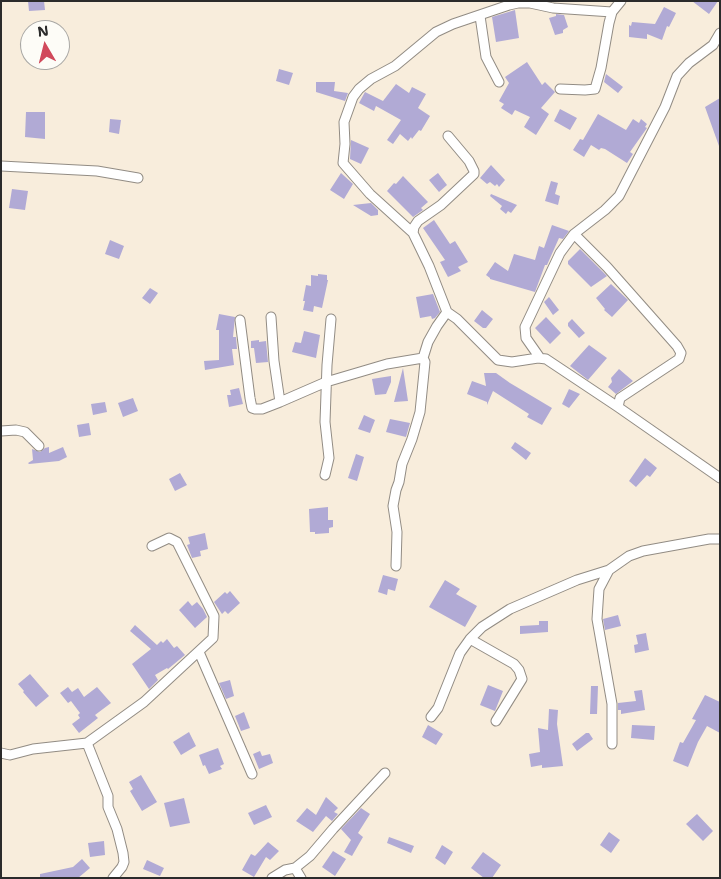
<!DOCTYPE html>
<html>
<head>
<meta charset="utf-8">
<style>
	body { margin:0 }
	#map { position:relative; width:721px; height:879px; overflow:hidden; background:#f8eddc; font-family:"Shantell Sans",sans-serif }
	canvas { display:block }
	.frame { position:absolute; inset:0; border:2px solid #2b2b2b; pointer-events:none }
	.north { position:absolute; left:20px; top:20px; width:50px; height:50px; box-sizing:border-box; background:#fdfcf7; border:1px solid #a9a8a5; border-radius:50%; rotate:352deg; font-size:14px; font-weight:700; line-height:20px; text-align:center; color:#2b2b2b }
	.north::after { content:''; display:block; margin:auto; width:18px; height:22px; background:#d1495b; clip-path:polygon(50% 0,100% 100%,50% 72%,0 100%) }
</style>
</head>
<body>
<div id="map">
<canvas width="721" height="879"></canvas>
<div class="frame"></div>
<div class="north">N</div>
</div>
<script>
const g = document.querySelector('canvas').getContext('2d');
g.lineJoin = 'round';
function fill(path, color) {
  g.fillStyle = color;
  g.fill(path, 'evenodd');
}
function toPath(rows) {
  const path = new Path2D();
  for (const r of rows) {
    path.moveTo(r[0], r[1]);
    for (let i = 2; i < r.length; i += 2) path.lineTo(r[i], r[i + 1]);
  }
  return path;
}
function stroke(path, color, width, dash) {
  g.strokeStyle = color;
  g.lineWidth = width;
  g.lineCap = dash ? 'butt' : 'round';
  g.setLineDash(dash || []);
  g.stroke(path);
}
fill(toPath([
	[28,1,44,1,45,10,29,11],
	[692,1,718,1,709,14],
	[664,7,676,13,669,27,667,26,662,40,647,34,647,39,629,37,629,25,631,26,632,22,655,24],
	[515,10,519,38,496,42,492,17],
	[556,14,564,15,568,27,563,30,563,33,555,35,549,18,556,16],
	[527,62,542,85,545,82,555,92,541,108,549,114,536,135,524,127,530,117,515,110,512,115,501,108,504,104,499,101,509,83,505,77],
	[279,69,293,73,289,85,276,81],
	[606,74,623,87,618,93,604,82],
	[316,82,335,82,334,91,348,93,345,101,316,92],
	[396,84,409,93,412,87,426,94,418,108,430,116,421,131,419,130,412,139,411,137,408,141,400,134,393,144,387,140,401,120,376,106,374,111,359,103,365,92,383,101],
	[720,98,720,146,719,146,705,107],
	[560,109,577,118,570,130,554,121],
	[26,112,45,112,45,139,25,137],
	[598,114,626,130,633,119,639,123,641,119,647,124,645,127,647,128,630,152,633,154,627,163,605,149,601,148,599,150,591,145,584,157,573,150,580,139,583,140],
	[110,119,121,120,119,134,109,132],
	[351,140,369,148,361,164,350,159],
	[491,165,505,180,499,187,497,184,495,186,490,182,487,184,480,178],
	[341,173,353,184,344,199,330,190],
	[438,173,447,185,439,192,429,180],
	[403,176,428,202,421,208,423,210,413,217,387,191,394,183,396,184],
	[551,181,558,183,555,194,560,196,558,205,545,201],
	[12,189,28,191,25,210,9,208],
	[491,194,517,205,511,213,508,211,506,214,500,209,502,206,490,196],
	[371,203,378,210,378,215,371,216,353,205],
	[434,220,450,244,455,241,468,262,458,267,461,271,448,277,440,262,445,260,423,228],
	[552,225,569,231,563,239,559,238,547,265,545,265,535,292,490,279,490,278,486,275,495,262,508,271,514,254,535,260,539,246,544,248],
	[110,240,124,246,119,259,105,254],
	[580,249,607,276,591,287,568,264,568,261],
	[318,274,327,275,327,280,328,280,322,308,314,306,313,312,303,310,305,301,303,301,306,285,311,286,311,275,318,276],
	[611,284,628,300,612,317,604,310,605,309,596,298],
	[150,288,158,293,150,304,142,298],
	[433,294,440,312,435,318,432,319,431,316,420,318,416,297],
	[549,297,559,310,553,315,544,302],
	[482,310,493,319,486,328,483,328,474,321],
	[219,314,235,317,233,337,236,337,237,349,232,349,234,365,205,370,204,361,219,360,219,330,216,330],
	[546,317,561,333,550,344,535,328],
	[572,319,585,333,579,338,568,326,568,323],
	[304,331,320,335,316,358,292,352,295,342,301,343],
	[259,340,259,342,266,341,268,362,256,363,254,348,251,348,251,341],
	[589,345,607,358,588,380,570,366],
	[403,368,408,401,394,402],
	[619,369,633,381,616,394,608,387,612,382,611,378],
	[484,373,496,373,510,383,552,408,542,425,527,417,529,414,493,391,487,405,487,402,467,394,472,381,486,386],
	[391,376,391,382,386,394,375,395,372,379],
	[239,388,243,404,229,407,227,395,231,395,230,390],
	[569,389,580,394,569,408,562,404],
	[133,398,138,411,123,417,118,403],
	[105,402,107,412,93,415,91,404],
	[364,415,375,420,370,433,358,429],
	[390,419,410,423,406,437,386,432],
	[89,423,91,435,79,437,77,425],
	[515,442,531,453,526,460,511,448],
	[49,447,49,453,63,447,67,457,59,461,29,464,28,463,33,460,32,449,40,452,45,448],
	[356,454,364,457,357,481,348,478],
	[645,458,657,468,650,477,647,475,636,487,629,481],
	[180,473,187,485,175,491,169,479],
	[328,507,328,520,333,520,333,527,329,528,329,533,315,534,315,532,310,532,309,509],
	[205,533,208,549,200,551,201,556,192,558,187,545,190,544,188,537],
	[383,575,398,579,395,591,388,589,387,595,378,592],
	[445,580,460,589,456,594,477,606,465,627,429,607],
	[230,591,240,603,228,614,225,611,222,614,214,602,225,592,227,594],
	[188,601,192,606,197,602,203,609,207,617,195,628,179,610],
	[618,615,621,626,605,630,603,619],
	[539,621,548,621,548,632,520,634,520,626,539,625],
	[135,625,157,645,161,641,163,643,167,639,174,648,177,646,185,655,168,669,167,668,155,675,158,680,149,689,132,664,151,649,130,631],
	[646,633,649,650,635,653,634,645,638,644,636,635],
	[30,674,49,696,36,707,23,692,24,691,18,684],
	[230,680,234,696,226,699,219,683],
	[488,685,503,691,495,711,480,705],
	[591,686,598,686,597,714,590,714],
	[68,687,72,692,78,688,84,697,97,687,111,703,95,715,98,718,79,733,72,724,80,718,78,715,80,713,71,701,68,703,60,693],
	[642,690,645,710,621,714,621,710,618,710,618,703,636,701,634,691],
	[705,695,720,702,720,733,707,726,698,742,688,767,673,761,680,742,683,743,696,720,692,719],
	[549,709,558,710,557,724,563,766,542,768,542,765,531,767,529,754,540,752,538,728,548,730],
	[244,712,250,728,241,731,235,716],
	[428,725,443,734,436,745,422,737],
	[632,725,655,726,654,740,631,738],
	[189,732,196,746,181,755,173,742],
	[586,733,589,733,593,739,577,751,572,744],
	[218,748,224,764,220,766,222,769,209,774,205,765,203,766,199,755],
	[260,751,262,756,270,754,273,763,259,769,253,754],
	[141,775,157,802,142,811,130,791,133,789,129,782],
	[326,797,338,808,334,812,338,814,332,821,326,816,313,832,296,821,307,808,316,815],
	[184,798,190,823,170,827,164,803],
	[266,805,272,817,254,825,248,813],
	[361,808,370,814,358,833,363,837,352,856,344,852,351,840,341,829],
	[697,814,713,831,703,841,686,824],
	[609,832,620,840,611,853,600,845],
	[389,837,414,846,411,853,387,843],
	[104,841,105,855,90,857,88,843],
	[268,842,279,851,270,860,266,857,254,877,242,870,251,854,255,856],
	[442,845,453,852,445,865,435,858],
	[333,851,346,859,335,876,322,867],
	[483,852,501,865,492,878,484,878,471,868],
	[82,859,90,868,78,878,40,878,40,874,73,867],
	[147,860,164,868,160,876,143,869]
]), '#b1aad5');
const street = toPath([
	[480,16,486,57,499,82],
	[560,89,585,90,595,89,601,68,609,23,612,12,621,1],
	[448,136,469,161,474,171,474,174,441,205,418,221,414,227,413,233,429,266,447,312,457,319,498,360,512,362,538,358,546,359,618,407,720,478],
	[1,166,97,171,138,178],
	[413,233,370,194,343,163,345,144,344,122,353,97,359,89,371,79,395,66,436,32,453,24,509,5,518,3,530,3,553,8,612,12],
	[574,234,607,267,677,346,681,353,679,359,620,398,618,407],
	[271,317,274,361,280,402],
	[240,320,250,398,252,408,255,409,262,409,280,402,326,382,387,364,423,358],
	[540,358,526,338,525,327,560,253,574,234,605,210,619,196,665,107,677,76,689,63,713,45,720,33],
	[1,431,16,430,25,432,39,446],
	[325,475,329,458,325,422,327,365,331,319],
	[396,566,397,532,393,506,396,490,399,482,402,464,412,439,420,412,425,362,423,358,428,342,437,326,447,312],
	[470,639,514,664,519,670,522,679,496,721],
	[199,652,252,774],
	[431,717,438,708,460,653,470,639,482,627,510,609,577,580,609,570],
	[612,744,612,704,597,619,599,589,609,570,629,556,643,551,709,539,720,539],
	[1,753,10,755,33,749,87,743],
	[295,868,301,878],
	[113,878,122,867,124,862,123,853,117,829,108,807,108,796,87,743,144,702,213,638,214,616,177,542,169,538,152,546],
	[272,878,285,870,295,868,310,856,333,829,385,773]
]);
stroke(street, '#928c84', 11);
stroke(street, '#fff', 9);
</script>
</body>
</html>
